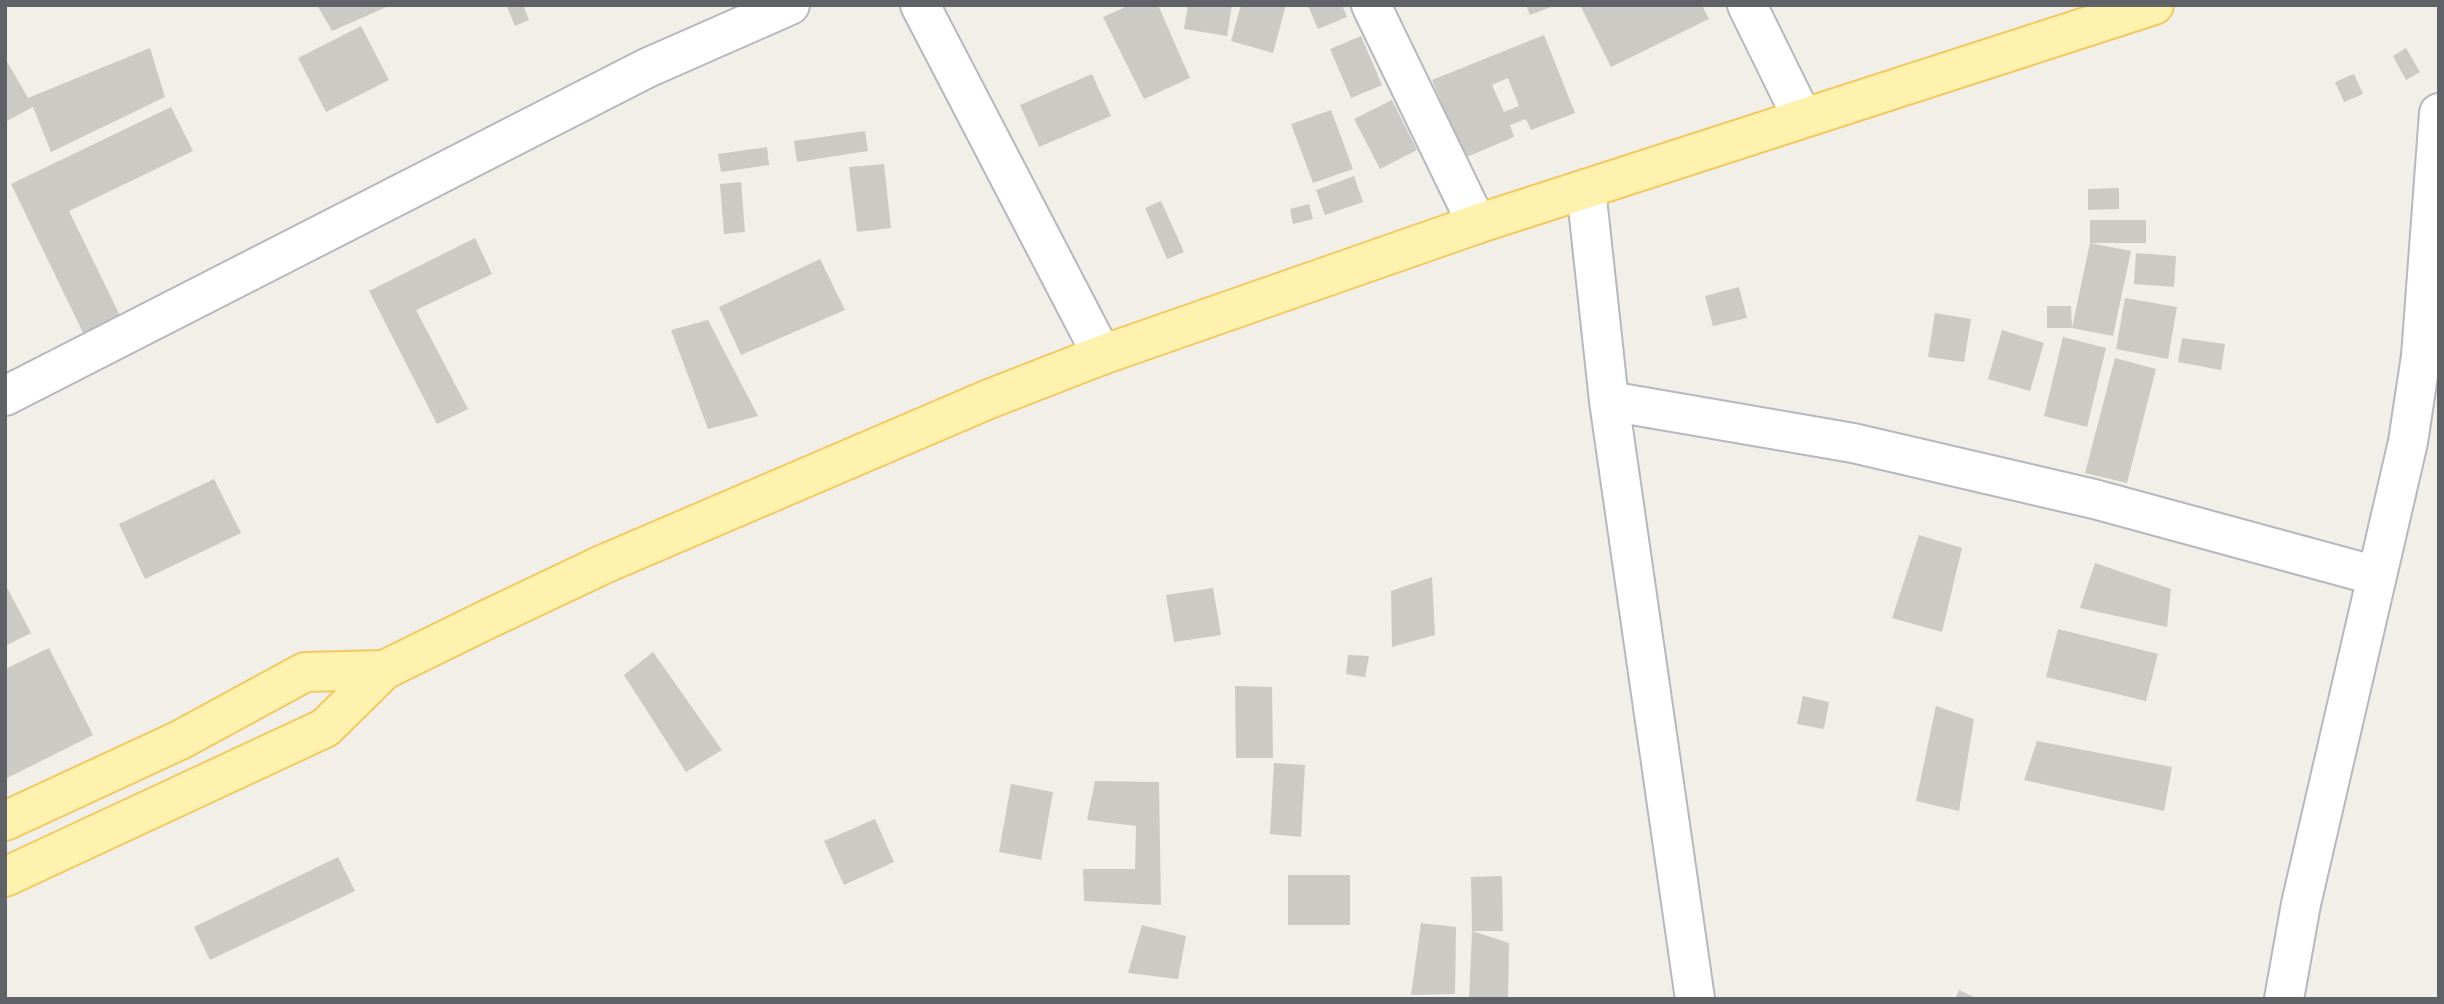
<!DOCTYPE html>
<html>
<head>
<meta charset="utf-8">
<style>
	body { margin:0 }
	#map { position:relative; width:2444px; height:1004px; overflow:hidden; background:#f1efe8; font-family:Arial,sans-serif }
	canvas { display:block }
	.frame { position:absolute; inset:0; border:7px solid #5f6368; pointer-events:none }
</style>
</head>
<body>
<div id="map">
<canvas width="2444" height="1004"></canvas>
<div class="frame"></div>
</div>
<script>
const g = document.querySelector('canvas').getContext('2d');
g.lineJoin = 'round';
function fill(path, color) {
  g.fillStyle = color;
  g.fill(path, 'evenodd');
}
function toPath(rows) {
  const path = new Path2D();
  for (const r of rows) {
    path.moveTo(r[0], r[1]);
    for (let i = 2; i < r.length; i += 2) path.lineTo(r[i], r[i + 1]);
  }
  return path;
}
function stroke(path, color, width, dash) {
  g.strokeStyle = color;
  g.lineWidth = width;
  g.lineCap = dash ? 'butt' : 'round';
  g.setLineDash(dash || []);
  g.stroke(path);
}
fill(toPath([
	[317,5,391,5,332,31],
	[506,5,523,5,529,20,515,26],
	[1130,5,1158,5,1190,78,1144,99,1103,17],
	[1188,5,1232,5,1227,36,1184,29],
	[1241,5,1286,5,1273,53,1231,41],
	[1310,5,1342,5,1347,17,1318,29,1308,6],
	[1526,5,1556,5,1530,15],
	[1580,5,1702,5,1709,19,1611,67],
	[361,26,389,80,326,112,298,58],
	[1544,35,1575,113,1531,130,1526,119,1510,125,1514,137,1464,158,1432,80],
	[1508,78,1519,106,1504,112,1492,85],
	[1361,36,1382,85,1351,98,1330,49],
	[150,48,165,97,51,152,33,107,5,122,5,58,28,98],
	[2406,48,2420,72,2406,80,2393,56],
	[1092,74,1111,116,1039,147,1020,105],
	[2354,74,2363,94,2344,102,2335,82],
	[1392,100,1417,150,1380,169,1354,119],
	[171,107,193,151,69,211,126,328,89,345,11,184],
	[1331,110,1353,169,1313,183,1291,124],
	[865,131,868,151,797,162,794,141],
	[767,147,769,165,721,172,718,154],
	[884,164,891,228,857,232,849,167],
	[1354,176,1363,202,1325,215,1316,190],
	[741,182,745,232,724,234,720,184],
	[2119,188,2119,209,2088,210,2088,189],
	[1161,201,1184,252,1167,259,1145,208],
	[1309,204,1313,219,1293,224,1290,209],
	[2090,220,2146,220,2146,243,2090,243],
	[475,238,492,274,416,310,468,409,437,424,369,291],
	[2090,243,2131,251,2113,336,2072,328],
	[2136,253,2176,256,2174,287,2134,284],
	[820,259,845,310,741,355,719,307],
	[1739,287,1747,318,1713,326,1705,296],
	[2125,298,2177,307,2168,359,2116,349],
	[2047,306,2071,306,2072,328,2047,328],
	[1935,313,1971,319,1964,362,1928,357],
	[708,320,758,416,708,429,671,330],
	[2002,330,2044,343,2030,391,1988,379],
	[2063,337,2106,348,2087,427,2044,416],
	[2182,338,2225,344,2221,370,2178,362],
	[2115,358,2156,369,2127,483,2085,473],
	[214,479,241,533,145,579,119,524],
	[1919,535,1962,548,1942,632,1892,618],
	[2095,563,2171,589,2167,627,2080,608],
	[1432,577,1435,635,1392,647,1391,591],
	[5,584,31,633,5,646],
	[1213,588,1221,635,1174,642,1166,595],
	[2058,629,2158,654,2146,701,2046,677],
	[49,648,93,735,5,779,5,669],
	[653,652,722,750,686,772,624,675],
	[1348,655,1369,656,1365,677,1346,674],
	[1235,686,1272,687,1273,758,1236,758],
	[1803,696,1829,702,1824,729,1797,724],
	[1936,706,1974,719,1959,811,1916,801],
	[2037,741,2172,767,2164,811,2024,780],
	[1274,763,1305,765,1301,837,1270,834],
	[1095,781,1159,782,1161,905,1084,901,1083,869,1135,869,1136,826,1087,820],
	[1011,784,1053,792,1041,860,999,852],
	[875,819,894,862,844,885,824,841],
	[338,857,355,891,210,960,194,927],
	[1288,875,1350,875,1350,925,1288,925],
	[1502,876,1503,931,1472,931,1471,877],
	[1421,923,1456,927,1455,994,1411,995],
	[1142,925,1186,936,1178,979,1128,973],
	[1472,931,1509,943,1508,999,1469,999],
	[1959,990,1978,999,1955,999]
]), '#cccac5');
const minor = toPath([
	[920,5,1102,355],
	[1371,5,1477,224],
	[1747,5,1802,117],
	[1586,189,1609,401,1695,999],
	[5,396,647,68,790,5],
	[1609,401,1853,443,2094,499,2377,576],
	[2284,999,2301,904,2408,442,2421,356,2439,113]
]);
const major = toPath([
	[5,821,180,740,305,672,384,670],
	[5,877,325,728,384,670,488,619,604,564,989,399,1102,355,1477,224,2154,5]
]);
stroke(minor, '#b5b8bc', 42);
stroke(major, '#f2c960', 42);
stroke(minor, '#fff', 38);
stroke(major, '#fff2af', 38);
</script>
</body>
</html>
